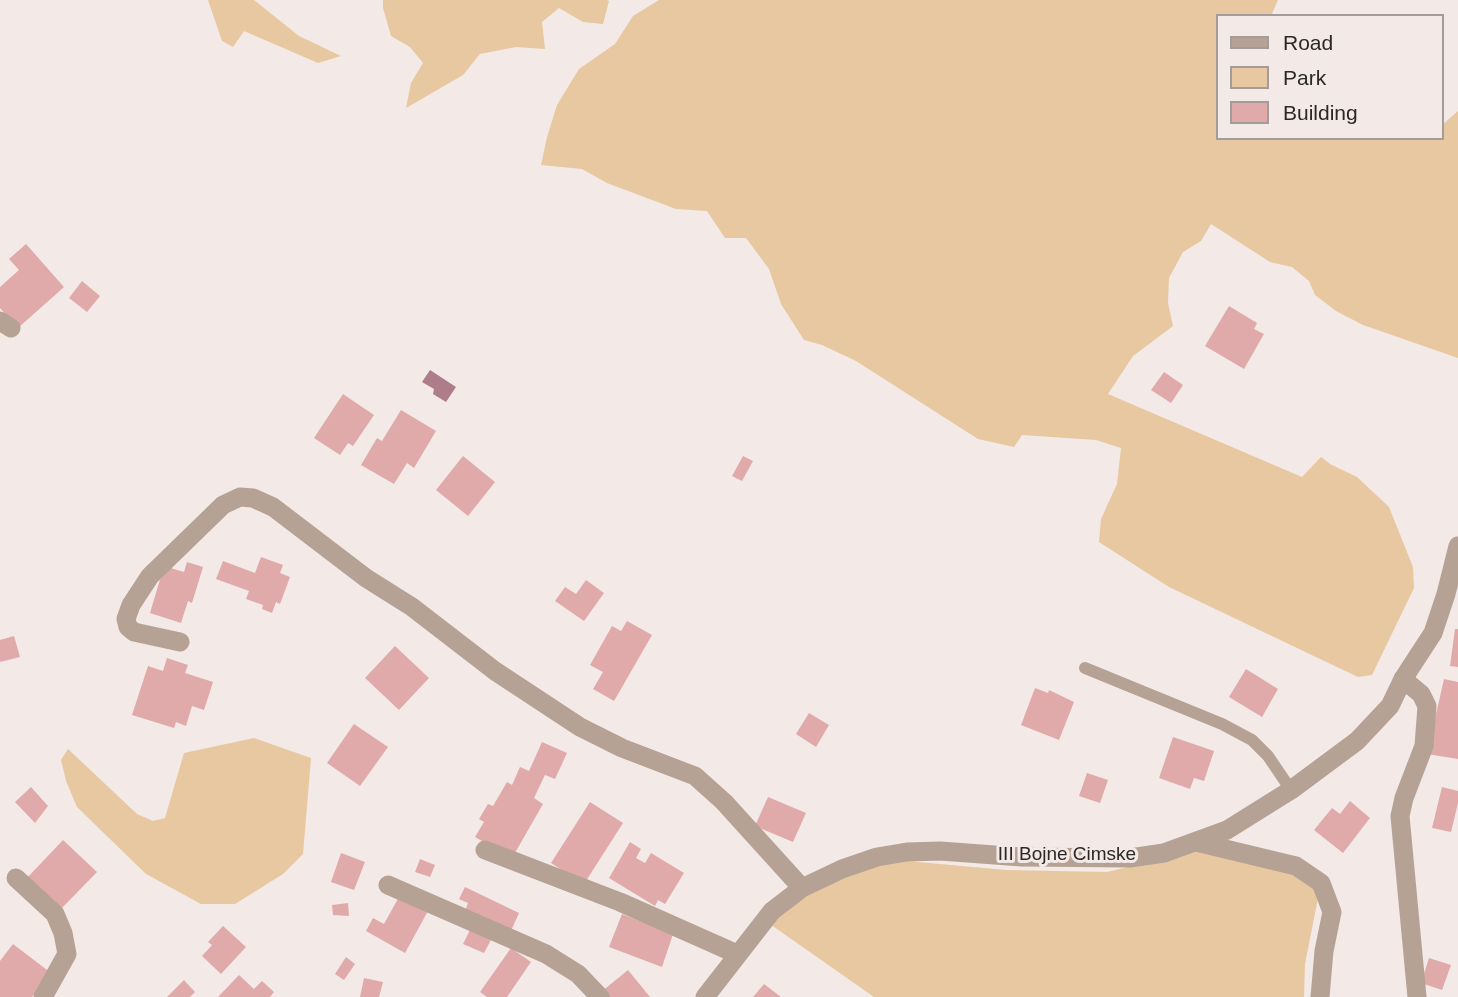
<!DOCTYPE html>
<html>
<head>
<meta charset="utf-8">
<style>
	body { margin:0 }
	#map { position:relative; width:1458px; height:997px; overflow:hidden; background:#f3e9e6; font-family:Helvetica,sans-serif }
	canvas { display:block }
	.legend { position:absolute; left:1216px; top:14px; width:228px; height:126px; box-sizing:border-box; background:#f3e9e6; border:2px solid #a39c9a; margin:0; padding:9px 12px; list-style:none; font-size:21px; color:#2c2827 }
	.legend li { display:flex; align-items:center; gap:14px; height:35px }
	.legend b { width:35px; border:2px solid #a39c9a }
</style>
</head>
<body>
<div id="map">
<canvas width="1458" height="997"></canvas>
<ul class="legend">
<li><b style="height:9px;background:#b5a295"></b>Road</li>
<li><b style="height:19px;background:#e7c8a1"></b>Park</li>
<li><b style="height:19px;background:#e0aaaa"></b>Building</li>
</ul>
</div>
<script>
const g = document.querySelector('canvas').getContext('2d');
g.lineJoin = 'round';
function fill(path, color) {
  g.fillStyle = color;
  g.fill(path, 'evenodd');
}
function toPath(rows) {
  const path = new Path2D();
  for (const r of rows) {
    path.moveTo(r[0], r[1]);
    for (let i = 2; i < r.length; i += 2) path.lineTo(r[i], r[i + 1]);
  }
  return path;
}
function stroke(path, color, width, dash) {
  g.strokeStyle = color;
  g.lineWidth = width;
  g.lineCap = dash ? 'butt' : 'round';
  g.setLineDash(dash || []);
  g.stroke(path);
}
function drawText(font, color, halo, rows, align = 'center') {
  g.font = font + ' Helvetica,sans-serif';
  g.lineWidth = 6;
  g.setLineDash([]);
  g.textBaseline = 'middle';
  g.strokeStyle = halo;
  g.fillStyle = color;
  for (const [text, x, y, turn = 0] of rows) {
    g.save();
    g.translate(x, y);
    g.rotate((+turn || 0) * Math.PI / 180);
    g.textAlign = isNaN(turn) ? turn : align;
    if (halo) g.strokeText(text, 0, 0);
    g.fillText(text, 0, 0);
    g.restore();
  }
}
fill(toPath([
	[208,0,254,0,299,36,341,56,318,63,244,31,233,47,222,41],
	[383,0,607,0,609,1,603,24,583,22,559,8,542,22,545,49,516,47,480,54,463,75,406,108,411,83,423,63,410,47,391,36,383,8],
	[659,0,1278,0,1271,16,1218,16,1218,138,1442,138,1442,125,1458,111,1458,358,1363,325,1336,311,1315,295,1309,281,1292,267,1270,262,1211,224,1201,241,1183,252,1169,278,1168,303,1173,326,1133,356,1108,394,1302,477,1321,457,1330,464,1357,477,1389,507,1413,567,1414,588,1372,675,1358,677,1169,587,1099,542,1101,519,1117,484,1121,448,1096,440,1022,435,1014,447,978,439,856,361,822,345,804,340,781,304,769,269,746,238,725,238,707,211,676,209,607,183,582,169,541,165,547,137,557,105,579,69,615,44,633,16],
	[254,738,311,758,303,854,283,874,235,904,201,904,146,874,77,807,66,781,61,760,68,749,137,814,153,821,165,818,184,753],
	[1203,849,1311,877,1319,893,1305,964,1304,997,874,997,767,922,813,888,896,860,1006,870,1107,872]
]), '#e7c8a1');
fill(toPath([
	[430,370,456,387,446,402,433,394,434,389,422,382]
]), '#ae7d8b');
fill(toPath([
	[26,244,64,287,18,328,0,308,0,287,19,270,9,259],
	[82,281,100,296,87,312,69,298],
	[1229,306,1257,323,1254,329,1264,334,1244,369,1205,346],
	[1164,372,1183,385,1171,403,1151,390],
	[343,394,374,415,353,446,348,443,340,455,314,438],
	[401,410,436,431,414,468,407,463,394,484,361,465,377,438,382,441],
	[463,456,495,482,468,516,436,490],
	[743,456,753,461,742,481,732,476],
	[261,557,283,565,280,573,290,577,280,604,276,602,272,613,262,609,263,605,246,599,249,591,216,579,223,561,255,573],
	[187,562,203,567,192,603,188,601,181,623,150,613,164,566,184,572],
	[586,580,604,593,584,621,555,601,565,587,576,594],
	[627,621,652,635,614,701,593,689,603,672,590,665,612,626,621,631],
	[1455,629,1458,629,1458,667,1450,666],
	[14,636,20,657,0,662,0,640],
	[395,646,429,678,399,710,365,678],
	[167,658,188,665,185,673,213,682,204,710,192,706,186,726,176,722,174,728,132,715,148,666,163,671],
	[1246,669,1278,689,1262,717,1229,697],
	[1444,679,1458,682,1458,759,1427,754],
	[1035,688,1048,693,1049,690,1074,702,1059,740,1021,725],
	[809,713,829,725,816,747,796,734],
	[354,724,388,747,360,786,327,763],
	[1173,737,1214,751,1204,781,1194,778,1190,789,1159,778],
	[542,742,567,753,555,779,545,775,534,798,543,804,512,858,475,837,484,822,479,819,488,804,493,806,507,782,512,785,520,767,529,771],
	[1087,773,1108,780,1100,803,1079,796],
	[31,787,48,806,35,823,15,802],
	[1442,787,1458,791,1458,803,1451,832,1432,828],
	[768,797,806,813,793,842,755,826],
	[1350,801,1370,818,1343,853,1314,830,1332,808,1340,814],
	[590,802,623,823,584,884,551,863],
	[63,840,97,872,60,910,27,878],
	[630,842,641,849,636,858,645,863,651,853,684,873,665,904,658,900,655,906,609,878],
	[341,853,365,862,354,890,331,882],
	[420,859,435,865,430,877,415,872],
	[465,887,519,913,510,933,465,911,468,903,459,899],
	[400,895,428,911,405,953,366,931,373,918,384,924],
	[348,903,349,916,333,915,332,905],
	[622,914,673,934,662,967,609,947],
	[223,926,246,947,221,974,202,956,212,945,208,942],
	[471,928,492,938,484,953,463,944],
	[13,944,51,973,32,997,0,997,0,961],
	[511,948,531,962,507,997,487,997,480,992],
	[346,957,355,964,344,980,335,974],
	[1429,958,1451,965,1442,990,1421,983],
	[628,970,650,997,605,997,601,992],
	[239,975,254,989,262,981,274,992,270,997,218,997],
	[364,978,383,982,379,997,360,997],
	[184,980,195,992,190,997,167,997],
	[764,984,781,997,753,997]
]), '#e0aaaa');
stroke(toPath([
	[1085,668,1222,724,1252,740,1268,756,1291,790]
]), '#b5a295', 12);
stroke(toPath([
	[0,321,11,328],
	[180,642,134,632,128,627,126,619,131,605,150,576,223,505,240,497,253,498,273,507,366,578,412,607,495,671,580,727,622,748,695,776,724,802,802,888],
	[1403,679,1421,694,1427,706,1424,746,1404,798,1400,816,1417,997],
	[1196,842,1296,866,1321,883,1332,912,1324,951,1320,997],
	[485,850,620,902,737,954],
	[16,878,55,914,63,933,67,954,43,997],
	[388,885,546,954,578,974,600,997]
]), '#b5a295', 19);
stroke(toPath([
	[705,997,772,911,802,888,842,869,877,857,907,852,940,851,1022,857,1130,858,1164,853,1227,830,1291,790,1357,741,1390,706,1403,679,1433,633,1446,594,1458,546]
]), '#b5a295', 19);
drawText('19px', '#2c2827', '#f3e9e6', [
	["III Bojne Cimske",1067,855]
]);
</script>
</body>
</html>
